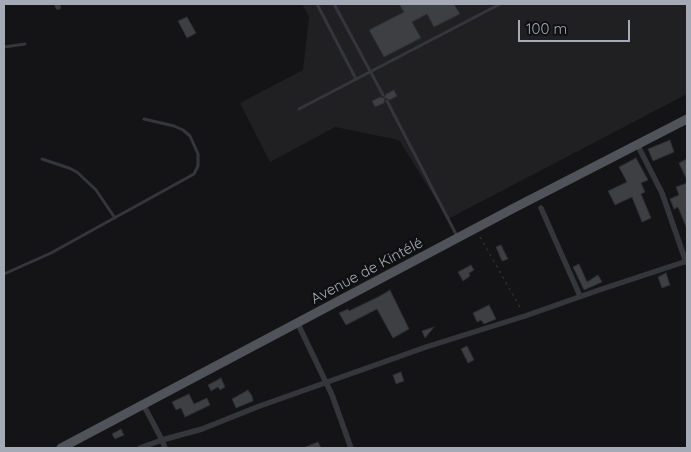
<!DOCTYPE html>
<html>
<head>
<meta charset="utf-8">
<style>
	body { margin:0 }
	#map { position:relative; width:691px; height:452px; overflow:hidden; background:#141416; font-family:Quicksand,sans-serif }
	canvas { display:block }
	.frame { position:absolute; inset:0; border:5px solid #a4abb7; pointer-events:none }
	.scale { position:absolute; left:518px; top:20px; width:112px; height:22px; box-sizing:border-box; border:2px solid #a4abb7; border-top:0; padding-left:6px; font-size:15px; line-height:18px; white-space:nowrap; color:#a4abb7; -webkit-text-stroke:4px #0f0f11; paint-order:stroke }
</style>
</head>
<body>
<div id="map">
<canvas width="691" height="452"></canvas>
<div class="frame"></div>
<div class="scale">100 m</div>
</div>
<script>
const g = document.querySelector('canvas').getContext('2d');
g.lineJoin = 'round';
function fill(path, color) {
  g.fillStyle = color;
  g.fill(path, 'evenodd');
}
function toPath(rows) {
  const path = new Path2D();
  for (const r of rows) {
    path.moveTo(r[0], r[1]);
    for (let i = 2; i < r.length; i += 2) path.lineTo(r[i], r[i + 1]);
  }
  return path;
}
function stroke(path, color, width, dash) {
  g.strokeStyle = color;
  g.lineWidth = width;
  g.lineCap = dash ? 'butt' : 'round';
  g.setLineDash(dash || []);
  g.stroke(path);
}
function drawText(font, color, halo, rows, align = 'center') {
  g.font = font + ' Quicksand,sans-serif';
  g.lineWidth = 4.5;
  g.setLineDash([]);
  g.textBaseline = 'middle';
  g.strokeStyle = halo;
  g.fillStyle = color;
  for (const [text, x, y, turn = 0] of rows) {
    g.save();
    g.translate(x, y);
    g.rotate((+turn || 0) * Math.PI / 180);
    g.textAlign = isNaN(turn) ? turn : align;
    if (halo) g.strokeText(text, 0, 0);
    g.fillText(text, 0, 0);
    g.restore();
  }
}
fill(toPath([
	[302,4,687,4,687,94,448,219,399,140,335,127,270,162,240,103,303,70,309,17]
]), '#202023');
const building = toPath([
	[399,4,454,4,460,14,434,27,427,14,412,22,421,38,384,57,369,30,404,12,399,4],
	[187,17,196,33,187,38,178,21,187,17],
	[394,90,397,96,390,100,385,98,384,103,375,107,372,101,380,97,384,98,386,94,394,90],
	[670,140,674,152,653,161,648,149,670,140],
	[636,158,648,180,641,183,645,192,641,194,651,218,642,222,632,197,615,205,608,191,627,182,619,167,636,158],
	[687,159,687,180,679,163,687,159],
	[687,183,687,229,678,207,674,209,670,199,679,195,676,187,687,183],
	[501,245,508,259,502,261,496,247,501,245],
	[579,264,587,282,598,275,602,282,584,290,573,267,579,264],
	[471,265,474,270,469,273,470,276,463,281,458,272,471,265],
	[666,273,670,285,662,288,658,277,666,273],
	[390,290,409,329,393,338,377,309,346,325,339,313,348,309,349,311,380,296,390,290],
	[489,305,496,319,484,324,481,320,477,322,473,313,489,305],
	[434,327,425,338,422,331,434,327],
	[467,346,474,360,468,363,461,349,467,346],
	[401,372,404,381,396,384,393,375,401,372],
	[221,378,225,387,220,390,218,387,211,391,208,385,221,378],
	[248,390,252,396,253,401,236,408,232,399,248,390],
	[189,394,194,404,207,398,210,405,185,417,181,408,176,410,172,402,189,394],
	[121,429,124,435,115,439,112,434,121,429],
	[318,442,321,448,303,448,318,442]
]);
fill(building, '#3d3f43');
stroke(building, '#2d2e32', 1);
stroke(toPath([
	[480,237,521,309]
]), '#3a3d42', 1, [2.5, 4]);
stroke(toPath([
	[317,4,356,79],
	[334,4,383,95],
	[4,47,25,44],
	[387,101,457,236],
	[299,109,500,4],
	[42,159,69,168,77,172,96,190,115,218],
	[4,274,51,253,194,174,198,166,198,154,190,136,183,130,174,126,144,119]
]), '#34363b', 3);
stroke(toPath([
	[57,4,58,7],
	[637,144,662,193,686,262],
	[541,208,580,296],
	[298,324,332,395,351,448],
	[143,404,162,440,202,429,257,407,426,347,525,316,599,290,687,261],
	[140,448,162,440,165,448]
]), '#34363b', 5.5);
stroke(toPath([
	[61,448,514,208,687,119]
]), '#50535a', 9);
drawText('15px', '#a4abb7', '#0f0f11', [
	["Avenue de Kintélé",367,271,-28]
]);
</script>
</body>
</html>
